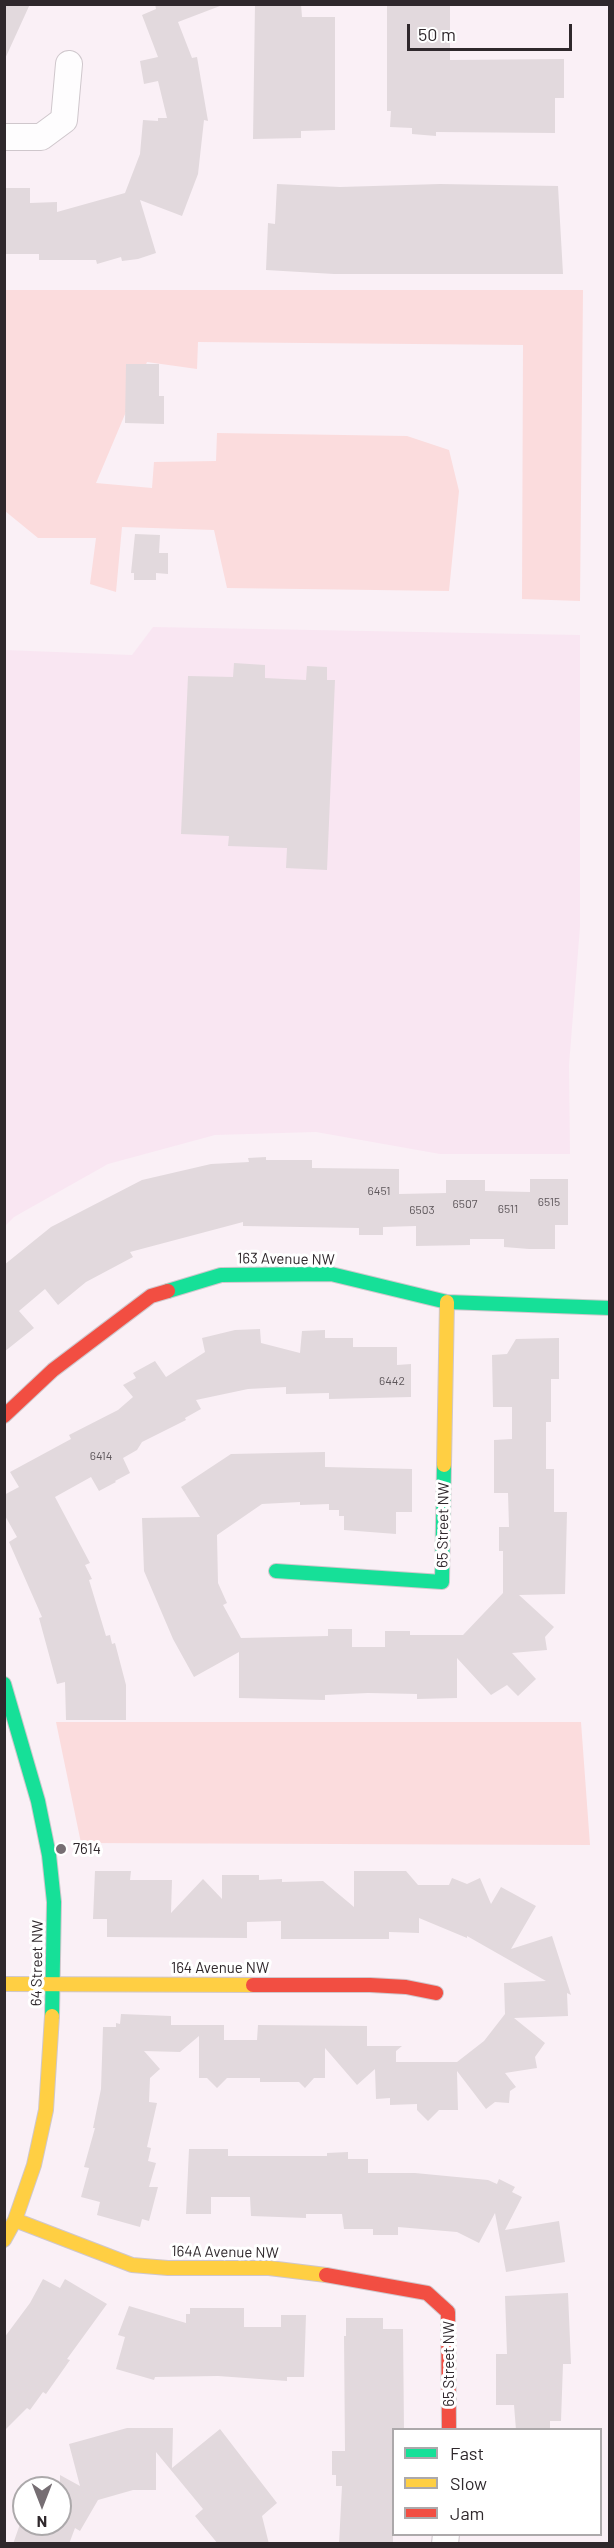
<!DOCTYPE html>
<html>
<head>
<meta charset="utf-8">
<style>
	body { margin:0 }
	#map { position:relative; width:614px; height:2548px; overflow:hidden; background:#faf0f6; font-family:Barlow,sans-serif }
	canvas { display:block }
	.frame { position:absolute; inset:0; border:6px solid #2f282c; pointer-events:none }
	.legend { position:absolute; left:392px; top:2428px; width:210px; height:108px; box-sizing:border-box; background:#fff; border:2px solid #aca9ab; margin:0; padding:8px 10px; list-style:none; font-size:18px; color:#2f282c }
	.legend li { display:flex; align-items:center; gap:12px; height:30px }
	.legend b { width:30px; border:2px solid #aca9ab }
	.north { position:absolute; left:12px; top:2476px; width:60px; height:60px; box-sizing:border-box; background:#fff; border:2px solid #aca9ab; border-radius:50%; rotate:180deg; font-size:16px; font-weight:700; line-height:24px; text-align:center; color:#2f282c }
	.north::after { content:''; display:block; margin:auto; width:21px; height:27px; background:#766e73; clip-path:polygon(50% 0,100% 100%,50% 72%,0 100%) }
	.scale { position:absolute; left:407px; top:24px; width:165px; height:27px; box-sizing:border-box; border:3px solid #2f282c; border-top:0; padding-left:8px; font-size:18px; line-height:21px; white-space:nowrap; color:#2f282c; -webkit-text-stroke:4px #fff; paint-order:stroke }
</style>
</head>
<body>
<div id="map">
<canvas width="614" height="2548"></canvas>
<div class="frame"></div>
<ul class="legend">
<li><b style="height:8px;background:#16e098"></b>Fast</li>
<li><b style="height:8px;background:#ffcf43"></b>Slow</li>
<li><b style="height:8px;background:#f24e42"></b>Jam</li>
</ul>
<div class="north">N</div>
<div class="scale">50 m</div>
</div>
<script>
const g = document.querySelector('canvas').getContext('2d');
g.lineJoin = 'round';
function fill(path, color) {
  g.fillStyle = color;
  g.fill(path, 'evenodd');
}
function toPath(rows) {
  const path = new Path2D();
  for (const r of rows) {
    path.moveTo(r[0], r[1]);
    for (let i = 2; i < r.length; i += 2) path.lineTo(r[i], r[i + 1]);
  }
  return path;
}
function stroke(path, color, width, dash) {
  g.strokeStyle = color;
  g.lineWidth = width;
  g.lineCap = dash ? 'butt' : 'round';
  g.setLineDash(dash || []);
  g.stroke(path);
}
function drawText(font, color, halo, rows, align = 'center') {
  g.font = font + ' Barlow,sans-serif';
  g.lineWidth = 6;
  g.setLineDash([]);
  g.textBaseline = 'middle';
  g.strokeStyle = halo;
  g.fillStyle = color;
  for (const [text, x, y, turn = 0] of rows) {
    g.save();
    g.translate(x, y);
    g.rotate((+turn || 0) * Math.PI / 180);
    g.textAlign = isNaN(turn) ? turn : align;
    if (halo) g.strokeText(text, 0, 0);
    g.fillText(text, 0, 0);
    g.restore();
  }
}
fill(toPath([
	[153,627,580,635,580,927,569,1065,570,1154,440,1154,316,1132,215,1135,108,1164,14,1217,5,1226,5,650,132,655]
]), '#f9e6f2');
fill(toPath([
	[4,290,583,290,580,601,522,599,523,345,198,342,197,369,147,362,96,483,152,488,154,462,216,461,217,433,407,436,449,450,459,491,449,591,227,588,214,530,122,527,116,592,90,584,96,538,38,538,5,511],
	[56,1722,581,1722,590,1845,81,1843]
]), '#fbdcdd');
fill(toPath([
	[4,4,30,4,4,61],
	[155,4,220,6,178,22,192,58,197,57,208,121,204,120,198,174,182,216,140,200,156,253,138,259,122,261,121,257,97,264,96,260,39,260,39,254,4,254,6,188,30,188,30,203,57,202,57,212,125,193,140,154,143,120,158,121,158,118,167,118,158,81,144,84,140,61,158,57,142,15,156,9],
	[255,4,301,4,302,17,335,17,335,130,301,131,301,138,253,139],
	[387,4,450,4,450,60,564,59,564,98,555,98,555,133,436,132,436,136,412,134,412,128,390,127,391,111,387,111],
	[277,184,340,187,440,184,558,186,563,274,334,274,266,270,268,223,275,224],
	[126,364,159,364,159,396,164,396,164,424,125,423],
	[135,534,160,535,159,553,168,553,168,574,156,573,156,580,134,580,134,573,131,573],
	[234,663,265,665,265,678,306,680,307,666,327,667,327,680,335,680,327,870,286,868,287,848,228,846,229,836,181,834,188,676,233,677],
	[266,1157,266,1160,312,1160,312,1168,399,1169,399,1194,446,1193,446,1180,485,1180,485,1191,530,1192,530,1179,568,1179,568,1225,555,1225,555,1249,529,1249,504,1247,504,1239,470,1239,470,1245,416,1246,416,1226,383,1227,383,1235,359,1235,359,1228,243,1226,243,1222,130,1252,133,1257,86,1282,58,1305,45,1289,19,1311,34,1328,4,1352,4,1265,51,1227,142,1180,211,1164,249,1162,248,1158],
	[260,1329,261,1343,300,1353,302,1331,325,1330,325,1338,353,1338,353,1347,397,1347,397,1365,411,1364,411,1397,329,1399,329,1393,286,1394,286,1387,248,1389,196,1400,201,1409,185,1418,186,1420,142,1442,137,1450,123,1458,130,1473,115,1481,116,1482,99,1491,91,1477,55,1497,90,1563,85,1565,92,1579,89,1580,106,1636,110,1635,112,1644,115,1643,126,1685,126,1720,66,1720,65,1682,57,1684,39,1618,42,1617,9,1542,17,1537,4,1514,4,1495,19,1487,10,1472,71,1439,69,1435,118,1410,133,1397,123,1385,136,1378,133,1373,155,1361,166,1377,205,1352,202,1338,235,1330],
	[559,1338,559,1379,551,1379,551,1422,546,1422,546,1469,554,1469,554,1512,567,1512,565,1594,519,1595,554,1627,545,1637,547,1650,512,1653,536,1679,518,1696,507,1685,491,1695,457,1658,457,1698,417,1699,417,1694,368,1693,325,1695,325,1700,239,1698,239,1652,194,1677,173,1639,144,1571,142,1518,200,1517,181,1487,231,1454,325,1452,325,1467,412,1469,412,1512,396,1512,396,1534,344,1530,344,1516,339,1516,339,1510,329,1510,329,1504,300,1505,300,1502,262,1504,217,1535,218,1583,227,1603,223,1605,241,1638,328,1636,328,1629,352,1629,352,1647,385,1647,385,1631,410,1631,410,1635,463,1635,503,1593,503,1551,499,1551,499,1527,509,1527,508,1493,494,1493,494,1440,512,1439,512,1407,493,1407,492,1355,507,1354,516,1339],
	[95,1871,131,1871,130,1880,172,1880,171,1913,203,1879,222,1899,222,1875,259,1875,259,1880,282,1879,282,1882,323,1881,354,1907,354,1871,406,1871,418,1885,449,1885,452,1878,467,1884,480,1878,491,1904,501,1887,536,1906,511,1949,552,1936,571,1995,567,1993,568,2016,514,2018,545,2043,535,2057,537,2068,505,2073,516,2087,510,2091,509,2103,495,2102,486,2109,457,2071,458,2110,439,2110,428,2121,417,2110,417,2104,390,2105,390,2098,376,2099,375,2069,357,2085,325,2048,325,2078,314,2078,305,2088,299,2082,260,2082,260,2078,227,2078,217,2088,207,2078,199,2078,199,2036,180,2052,144,2051,160,2069,150,2078,149,2102,157,2103,147,2147,151,2148,148,2161,156,2163,149,2187,158,2187,149,2221,142,2219,140,2227,97,2215,100,2202,81,2197,89,2168,84,2167,95,2128,93,2128,101,2089,103,2027,116,2027,116,2023,120,2024,121,2014,171,2016,171,2025,224,2025,224,2040,257,2040,258,2025,367,2026,367,2046,402,2046,396,2051,396,2062,457,2062,484,2041,505,2014,504,1983,546,1981,467,1936,467,1938,419,1918,419,1933,389,1932,389,1939,281,1939,281,1921,247,1922,247,1938,107,1937,107,1919,93,1919],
	[189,2149,228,2149,228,2156,327,2156,327,2153,348,2152,348,2159,368,2159,368,2173,415,2173,488,2180,497,2184,499,2179,515,2187,512,2192,522,2197,505,2230,559,2221,565,2262,506,2272,495,2213,479,2243,457,2232,398,2227,398,2235,373,2235,373,2229,344,2229,342,2214,306,2214,306,2218,251,2216,250,2197,211,2197,211,2214,186,2214],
	[43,2279,60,2288,65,2279,107,2304,67,2359,70,2360,46,2394,43,2392,30,2410,27,2408,4,2431,4,2338,30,2303],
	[568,2293,571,2364,563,2364,561,2421,550,2421,550,2430,516,2430,514,2405,496,2405,496,2354,507,2354,505,2296],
	[129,2306,186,2323,186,2314,190,2314,190,2308,244,2308,244,2327,281,2327,281,2315,306,2315,304,2377,287,2377,287,2381,218,2376,155,2377,154,2380,116,2369,125,2337,118,2335],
	[346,2318,383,2318,383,2329,403,2329,404,2430,393,2430,393,2544,339,2544,342,2486,336,2486,336,2475,332,2475,332,2451,345,2451,344,2336,346,2336],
	[127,2428,173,2428,172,2468,220,2429,277,2503,262,2516,269,2544,218,2544,195,2516,203,2509,156,2452,156,2490,133,2490,98,2500,80,2531,75,2528,69,2544,13,2544,20,2524,60,2524,60,2475,80,2486,69,2444]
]), '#e2d9dd');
const street = toPath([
	[4,137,41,137,64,120,69,64],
	[445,2544,446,2534]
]);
const fast = toPath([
	[168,1291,221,1275,331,1274,447,1302,610,1308],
	[276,1571,442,1582,444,1465],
	[4,1684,38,1801,49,1855,54,1902,52,2016]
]);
const slow = toPath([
	[444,1465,447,1302],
	[4,1984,253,1985],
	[15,2220,132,2265,168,2268,269,2268,326,2275],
	[4,2240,15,2220,34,2165,46,2110,52,2016]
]);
const jam = toPath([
	[4,1416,53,1370,151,1296,168,1291],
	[253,1985,370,1985,406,1987,436,1993],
	[326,2275,427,2293,448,2312,449,2430]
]);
stroke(street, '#cfc7cc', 28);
stroke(fast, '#cfc7cc', 16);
stroke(slow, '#cfc7cc', 16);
stroke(jam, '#cfc7cc', 16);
stroke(street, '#fefdfe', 26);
stroke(fast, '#16e098', 14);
stroke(slow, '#ffcf43', 14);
stroke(jam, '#f24e42', 14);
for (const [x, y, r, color] of [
	[61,1849,6,"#766e73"]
]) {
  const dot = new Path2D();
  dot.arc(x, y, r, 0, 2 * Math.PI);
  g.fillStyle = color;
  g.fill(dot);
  stroke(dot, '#fff', 2);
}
drawText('12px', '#5e575b', null, [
	["6451",379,1191],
	["6515",549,1202],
	["6507",465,1204],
	["6511",508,1209],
	["6503",422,1210],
	["6442",392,1381],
	["6414",101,1456]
]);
drawText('15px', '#2f282c', '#fff', [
	["163 Avenue NW",286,1259,1],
	["65 Street NW",443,1525,-89],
	["64 Street NW",37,1963,-89],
	["164 Avenue NW",220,1968],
	["164A Avenue NW",225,2252,1],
	["65 Street NW",449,2364,-90]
]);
drawText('15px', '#2f282c', '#fff', [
	["7614",73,1849]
], 'left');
</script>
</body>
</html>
